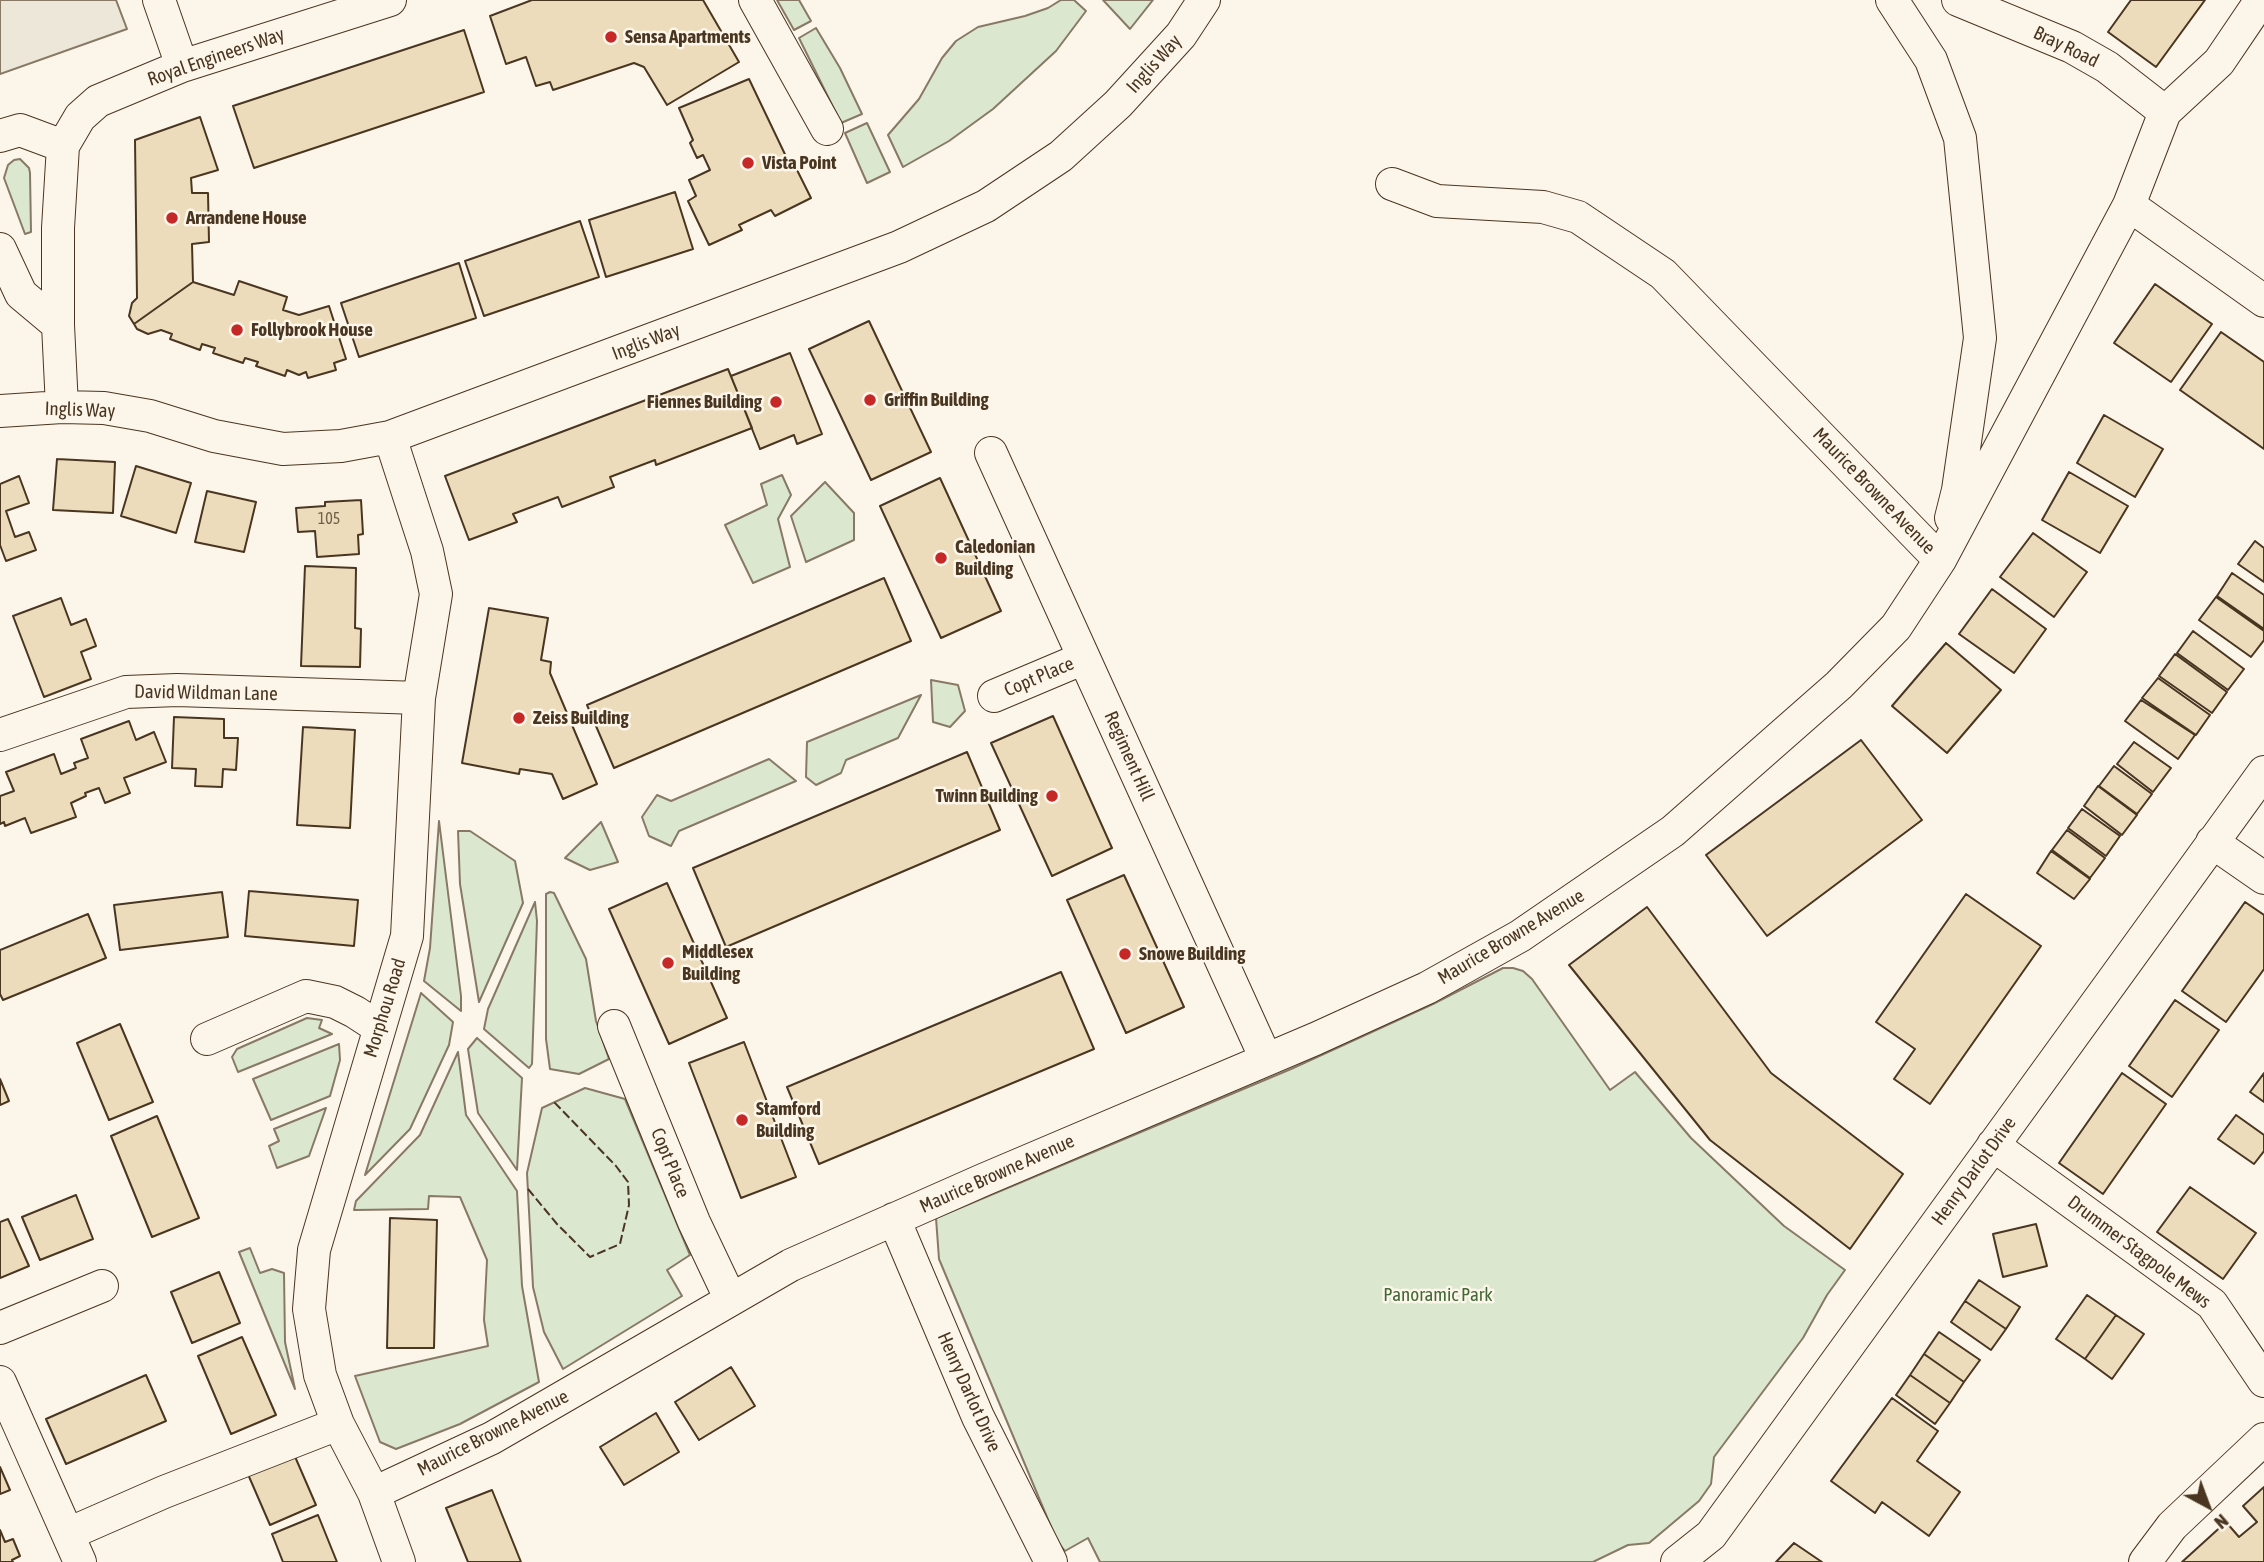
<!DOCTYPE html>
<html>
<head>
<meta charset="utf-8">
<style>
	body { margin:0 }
	#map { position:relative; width:2264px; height:1562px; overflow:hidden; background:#fbf6e9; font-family:"Asap Condensed",sans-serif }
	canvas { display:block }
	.north { position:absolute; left:2173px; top:1471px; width:70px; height:70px; -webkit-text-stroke:5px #fbf6e9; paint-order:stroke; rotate:139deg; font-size:19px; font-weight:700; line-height:28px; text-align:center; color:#4a3520 }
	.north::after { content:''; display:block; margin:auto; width:24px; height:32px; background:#4a3520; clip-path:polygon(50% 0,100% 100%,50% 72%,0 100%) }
</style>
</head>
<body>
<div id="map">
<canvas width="2264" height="1562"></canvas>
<div class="north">N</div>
</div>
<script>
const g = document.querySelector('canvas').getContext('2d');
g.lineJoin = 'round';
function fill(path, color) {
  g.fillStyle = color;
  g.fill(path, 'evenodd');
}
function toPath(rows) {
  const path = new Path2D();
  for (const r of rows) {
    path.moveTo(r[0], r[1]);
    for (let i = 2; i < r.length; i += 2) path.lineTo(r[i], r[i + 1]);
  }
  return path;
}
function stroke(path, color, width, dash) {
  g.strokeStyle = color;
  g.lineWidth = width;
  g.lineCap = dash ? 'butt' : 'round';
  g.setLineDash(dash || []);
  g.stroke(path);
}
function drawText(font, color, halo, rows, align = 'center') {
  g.font = font + ' "Asap Condensed",sans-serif';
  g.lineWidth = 5;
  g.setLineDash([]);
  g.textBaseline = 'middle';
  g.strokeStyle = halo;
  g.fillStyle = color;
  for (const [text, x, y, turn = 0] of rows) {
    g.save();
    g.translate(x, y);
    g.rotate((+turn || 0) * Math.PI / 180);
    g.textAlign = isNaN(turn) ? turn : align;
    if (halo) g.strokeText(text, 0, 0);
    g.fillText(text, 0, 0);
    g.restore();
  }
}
const green = toPath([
	[777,0,799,0,811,21,794,30,777,0],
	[1061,0,1074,0,1086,11,1056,51,993,109,949,141,903,167,888,135,919,99,942,58,956,41,978,27,1025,16,1048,8,1061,0],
	[1103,0,1153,0,1130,29,1103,0],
	[816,28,840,68,862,114,841,123,799,38,816,28],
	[867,123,890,172,867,183,845,133,867,123],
	[20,159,29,168,30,173,31,232,25,234,4,178,8,165,14,160,20,159],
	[782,475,791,495,778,519,790,567,753,583,725,525,767,505,761,484,782,475],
	[825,482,854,513,854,540,806,562,791,516,825,482],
	[931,680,958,685,965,711,950,727,933,722,931,680],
	[921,695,898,738,846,760,841,773,816,785,806,777,807,742,921,695],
	[769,759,796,781,679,831,671,846,649,836,642,817,657,795,671,801,769,759],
	[439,821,461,996,461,1011,424,981,430,948,439,821],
	[601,822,618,862,590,870,565,858,601,822],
	[458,831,470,831,515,861,523,903,479,1002,460,884,458,831],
	[550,892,554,893,586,959,596,1021,609,1059,579,1074,550,1069,546,1039,546,894,550,892],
	[535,902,537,921,532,1064,529,1068,484,1029,488,1009,535,902],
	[1503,968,1513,968,1523,971,1532,979,1610,1090,1635,1072,1691,1138,1784,1226,1845,1270,1827,1295,1803,1338,1714,1457,1711,1484,1699,1501,1649,1543,1628,1545,1593,1562,1100,1562,1088,1538,1065,1551,1057,1541,939,1259,936,1218,1291,1069,1433,1004,1503,968],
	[421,993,453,1022,449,1045,410,1129,365,1175,421,993],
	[307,1018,322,1020,319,1028,332,1034,238,1072,232,1057,237,1049,307,1018],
	[477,1038,522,1078,517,1170,478,1113,468,1049,477,1038],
	[339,1044,340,1060,330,1096,271,1120,253,1079,339,1044],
	[458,1052,466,1115,517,1191,522,1286,539,1382,460,1424,396,1449,380,1442,355,1376,488,1346,484,1320,487,1260,460,1197,429,1196,428,1209,354,1210,356,1201,420,1135,458,1052],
	[585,1088,625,1099,690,1255,667,1270,682,1296,563,1369,544,1332,533,1287,527,1173,542,1108,585,1088],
	[326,1108,309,1156,277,1168,269,1146,279,1141,274,1129,326,1108],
	[250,1248,260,1273,272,1269,284,1273,285,1342,295,1389,239,1252,250,1248]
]);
fill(green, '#dce7d0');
stroke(green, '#887966', 2);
const parking = toPath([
	[0,0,116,0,127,29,0,74,0,0]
]);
fill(parking, '#ede7d9');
stroke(parking, '#887966', 2);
const building = toPath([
	[532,0,703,0,739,62,667,105,644,67,634,63,553,90,550,82,536,86,526,57,506,64,490,16,532,0],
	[2131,0,2205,0,2156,67,2108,32,2131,0],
	[464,30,484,92,254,168,233,106,464,30],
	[749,79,792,169,796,168,811,198,775,216,771,210,739,225,742,230,709,245,688,201,696,196,689,180,710,170,703,155,697,158,690,143,693,140,679,108,749,79],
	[200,117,218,170,191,178,192,193,208,193,209,242,192,244,193,282,134,324,129,316,132,303,137,298,135,140,200,117],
	[675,192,693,249,606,277,589,220,675,192],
	[580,221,599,277,484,316,465,261,580,221],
	[459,263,476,318,359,357,341,303,459,263],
	[239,281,287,297,283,310,299,315,329,306,346,359,334,363,336,370,308,378,306,372,299,375,287,370,285,376,256,366,258,362,245,358,243,363,213,353,215,348,202,344,200,350,170,339,172,334,161,330,148,334,137,329,134,324,193,282,234,295,239,281],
	[2155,284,2212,324,2171,382,2114,343,2155,284],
	[869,321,931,452,871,480,809,349,869,321],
	[2221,332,2264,362,2264,449,2180,390,2221,332],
	[790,353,822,434,797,444,794,435,760,449,731,376,790,353],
	[728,369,752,428,656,465,655,460,610,477,614,487,562,507,558,497,513,514,517,522,469,540,445,476,728,369],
	[2104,415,2163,449,2135,497,2077,463,2104,415],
	[57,459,115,462,113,513,53,510,57,459],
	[136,466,191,483,176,533,121,516,136,466],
	[2069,472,2128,506,2100,553,2042,520,2069,472],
	[19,476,29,503,6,511,15,537,29,532,36,550,6,561,0,545,0,484,19,476],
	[940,478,1001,611,941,638,880,506,940,478],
	[207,491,256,502,244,552,195,542,207,491],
	[361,500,363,534,358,535,359,554,317,557,315,531,298,532,296,508,325,506,325,502,361,500],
	[2033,533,2087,572,2054,617,2000,577,2033,533],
	[2255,541,2264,548,2264,582,2238,564,2255,541],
	[305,566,356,568,355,628,361,629,360,667,301,666,305,566],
	[2232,573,2264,595,2264,629,2217,596,2232,573],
	[884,578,911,641,614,768,587,705,884,578],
	[1992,589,2046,629,2014,673,1959,634,1992,589],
	[2216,597,2264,631,2264,640,2251,657,2199,620,2216,597],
	[61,598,71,625,86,619,96,646,81,652,91,679,44,697,13,616,61,598],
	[489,608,548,618,541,660,551,662,550,673,597,784,563,799,552,774,520,769,519,774,462,763,489,608],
	[2193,631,2244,669,2228,690,2177,653,2193,631],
	[1946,643,2001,690,1947,753,1892,706,1946,643],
	[2175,654,2227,692,2212,713,2159,676,2175,654],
	[2158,678,2210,715,2196,735,2142,698,2158,678],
	[2141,700,2195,735,2178,759,2125,721,2141,700],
	[1053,716,1112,848,1052,876,991,743,1053,716],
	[174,717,224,719,224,738,238,738,236,770,223,769,222,787,195,786,196,769,172,768,174,717],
	[129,721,136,740,154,732,166,762,124,778,130,793,105,803,99,788,85,793,86,796,71,803,76,817,31,833,25,818,5,826,4,822,0,824,0,796,14,791,6,772,54,754,61,774,76,768,74,763,88,758,81,739,129,721],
	[303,727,355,730,350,828,297,825,303,727],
	[1861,740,1922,820,1767,936,1706,855,1861,740],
	[2134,742,2171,768,2153,792,2117,764,2134,742],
	[967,752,1000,830,726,947,693,868,967,752],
	[2114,766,2152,794,2137,814,2099,786,2114,766],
	[2098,786,2137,815,2122,835,2084,806,2098,786],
	[2082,809,2120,836,2106,856,2068,828,2082,809],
	[2067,830,2105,858,2090,878,2052,850,2067,830],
	[2051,851,2090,879,2074,899,2037,873,2051,851],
	[1124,875,1184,1007,1126,1033,1067,900,1124,875],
	[667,883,727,1018,669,1044,609,909,667,883],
	[249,891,358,900,354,946,245,936,249,891],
	[222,892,228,937,120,950,114,905,222,892],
	[1966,894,2041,946,1930,1104,1894,1079,1915,1049,1876,1022,1966,894],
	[2245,902,2264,915,2264,969,2226,1022,2182,991,2245,902],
	[1647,907,1771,1073,1903,1174,1850,1249,1710,1140,1569,965,1647,907],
	[88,914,106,958,3,1000,0,994,0,950,88,914],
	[1061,972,1094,1049,819,1164,787,1087,1061,972],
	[2175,1000,2219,1030,2172,1097,2129,1066,2175,1000],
	[120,1024,153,1102,109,1120,77,1043,120,1024],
	[744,1042,796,1177,741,1198,689,1063,744,1042],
	[2122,1073,2166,1104,2103,1194,2059,1163,2122,1073],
	[2264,1073,2264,1102,2250,1092,2264,1073],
	[0,1079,9,1101,0,1105,0,1079],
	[2236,1115,2264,1135,2264,1151,2254,1164,2218,1139,2236,1115],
	[157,1116,199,1218,152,1237,111,1136,157,1116],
	[2190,1187,2256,1233,2223,1279,2157,1232,2190,1187],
	[76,1195,93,1239,40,1260,22,1217,76,1195],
	[390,1218,437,1220,434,1348,387,1348,390,1218],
	[8,1219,29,1266,0,1278,0,1222,8,1219],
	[2036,1224,2047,1266,2003,1277,1993,1234,2036,1224],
	[219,1272,240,1323,192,1343,171,1292,219,1272],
	[1979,1280,2020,1307,2006,1329,1965,1301,1979,1280],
	[2087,1295,2116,1315,2085,1359,2056,1339,2087,1295],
	[1965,1301,2006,1329,1991,1350,1951,1322,1965,1301],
	[2116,1315,2144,1334,2112,1379,2085,1359,2116,1315],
	[1939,1332,1980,1360,1964,1382,1924,1354,1939,1332],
	[242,1337,276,1415,231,1434,198,1356,242,1337],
	[1924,1354,1964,1382,1950,1403,1910,1375,1924,1354],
	[731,1367,755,1406,699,1440,675,1402,731,1367],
	[146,1375,166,1421,66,1464,46,1419,146,1375],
	[1910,1375,1950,1403,1935,1424,1896,1395,1910,1375],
	[1892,1398,1938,1431,1917,1461,1960,1492,1929,1536,1882,1502,1875,1513,1831,1481,1892,1398],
	[656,1413,679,1452,624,1485,600,1447,656,1413],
	[293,1452,316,1505,270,1525,247,1472,293,1452],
	[0,1467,10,1490,0,1494,0,1467],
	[2264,1487,2264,1562,2182,1562,2226,1522,2239,1537,2257,1522,2243,1506,2264,1487],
	[492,1490,521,1562,468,1562,446,1508,492,1490],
	[318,1515,337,1562,283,1562,272,1534,318,1515],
	[0,1530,5,1542,13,1539,20,1556,12,1560,13,1562,0,1562,0,1530],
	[1794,1543,1822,1562,1776,1562,1794,1543]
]);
fill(building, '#ecdcbc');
stroke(building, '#4a3520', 2);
const minor = toPath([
	[159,0,182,66],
	[755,0,827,129],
	[1892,0,1931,60,1960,138,1980,338,1958,490,1951,518],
	[1958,0,2072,47,2107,67,2165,112],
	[0,136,20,130,63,146],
	[1392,184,1437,201,1543,207,1578,217,1663,274,1940,560],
	[2129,205,2264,301],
	[0,249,21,294,58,325],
	[62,407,58,325,58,228,63,146,80,117,98,101,182,66,390,0],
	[0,411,62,407,104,408,150,416,214,436,283,449,341,446,390,437,899,247,986,206,1061,156,1118,104,1181,35,1204,0],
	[390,437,427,551,436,594,419,698,407,936,314,1250,309,1309,320,1375,338,1424,374,1493,399,1562],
	[991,453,1266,1059],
	[994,696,1084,658],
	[0,735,126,692,177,690,419,698],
	[2212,842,2264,878],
	[614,1026,694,1222,730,1298],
	[207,1039,306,996,335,1002,355,1012,378,1027],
	[1993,1145,2212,1304,2264,1381],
	[894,1219,978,1417,1051,1562],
	[0,1328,102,1286],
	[0,1382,80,1562],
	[374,1493,492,1438,791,1265,983,1180,1315,1039,1427,988,1520,936,1673,831,1839,685,1896,627,1940,560,2129,205,2165,112,2219,62,2261,0],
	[68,1534,164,1492,338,1424],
	[1677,1562,1711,1535,2264,772],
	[2145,1562,2172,1526,2264,1439]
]);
stroke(minor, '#4a3520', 34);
stroke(minor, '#fbf6e9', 32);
stroke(toPath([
	[528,1189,557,1224,590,1257,620,1244,629,1205,628,1182,616,1166,554,1102]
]), '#4a3520', 2, [9, 3.5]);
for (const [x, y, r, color] of [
	[611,37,7,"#c62828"],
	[748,163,7,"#c62828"],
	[172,218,7,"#c62828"],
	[237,330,7,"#c62828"],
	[870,400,7,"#c62828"],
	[776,402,7,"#c62828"],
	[941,558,7,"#c62828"],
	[519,718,7,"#c62828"],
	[1052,796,7,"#c62828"],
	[1125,954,7,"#c62828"],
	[668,963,7,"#c62828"],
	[742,1120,7,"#c62828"]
]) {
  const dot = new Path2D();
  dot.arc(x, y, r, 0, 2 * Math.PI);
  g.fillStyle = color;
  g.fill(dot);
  stroke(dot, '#fbf6e9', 2.5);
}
drawText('16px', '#725f47', null, [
	["105",329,519]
]);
drawText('bold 19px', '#4a3520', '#fbf6e9', [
	["Sensa Apartments",625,37],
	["Vista Point",762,163],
	["Arrandene House",186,218],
	["Follybrook House",251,330],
	["Griffin Building",884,400],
	["Fiennes Building",762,402,"right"],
	["Caledonian",955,547],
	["Building",955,569],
	["Zeiss Building",533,718],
	["Twinn Building",1038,796,"right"],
	["Middlesex",682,952],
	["Building",682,974],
	["Snowe Building",1139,954],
	["Stamford",756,1109],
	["Building",756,1131]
], 'left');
drawText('19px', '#4a3520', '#fbf6e9', [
	["Bray Road",2066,47,26],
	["Royal Engineers Way",216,57,-19],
	["Inglis Way",1154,64,-48],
	["Inglis Way",646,342,-21],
	["Inglis Way",80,410,2],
	["Maurice Browne Avenue",1874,491,46],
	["Copt Place",1039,677,-23],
	["David Wildman Lane",206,693,1],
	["Regiment Hill",1129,756,66],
	["Maurice Browne Avenue",1511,937,-31],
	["Morphou Road",385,1008,-73],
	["Copt Place",670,1163,68],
	["Henry Darlot Drive",1974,1171,-54],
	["Maurice Browne Avenue",997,1174,-24],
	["Drummer Stagpole Mews",2139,1252,37],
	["Henry Darlot Drive",969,1392,66],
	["Maurice Browne Avenue",493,1433,-27]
]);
drawText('19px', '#436837', '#fbf6e9', [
	["Panoramic Park",1438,1295]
]);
</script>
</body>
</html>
